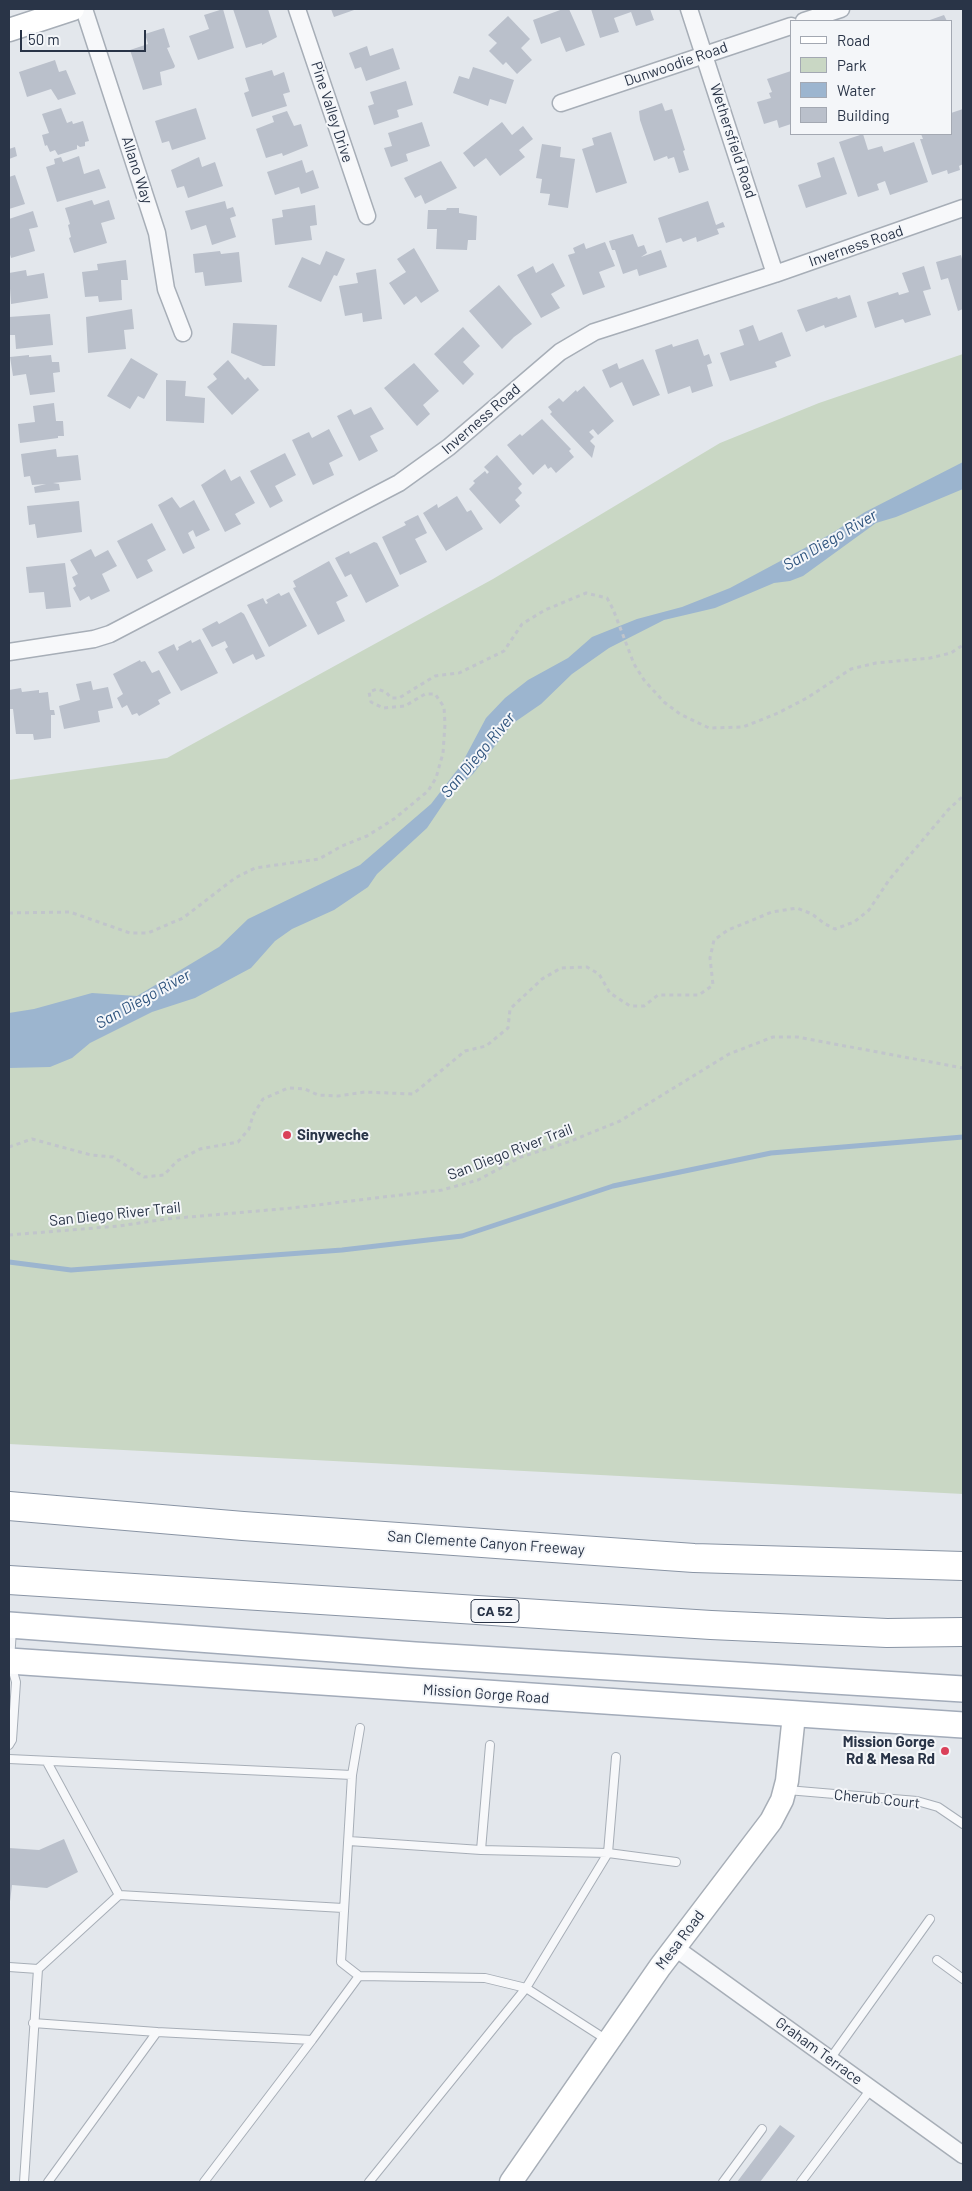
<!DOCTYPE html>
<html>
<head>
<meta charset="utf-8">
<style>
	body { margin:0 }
	#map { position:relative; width:972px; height:2191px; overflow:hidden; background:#e3e7ec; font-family:Barlow,sans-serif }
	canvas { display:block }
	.frame { position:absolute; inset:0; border:10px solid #293447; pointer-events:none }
	.legend { position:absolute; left:790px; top:20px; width:162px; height:115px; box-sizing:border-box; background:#f4f6f9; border:1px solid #a3a8b2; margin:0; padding:6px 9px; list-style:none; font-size:15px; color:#293447 }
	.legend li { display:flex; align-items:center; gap:10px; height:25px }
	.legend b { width:25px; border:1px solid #a3a8b2 }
	.scale { position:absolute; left:20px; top:30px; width:126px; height:22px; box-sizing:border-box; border:2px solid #293447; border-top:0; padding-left:6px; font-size:15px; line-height:18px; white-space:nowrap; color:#293447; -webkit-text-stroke:4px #f4f6f9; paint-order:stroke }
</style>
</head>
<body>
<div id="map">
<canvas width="972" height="2191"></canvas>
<div class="frame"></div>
<ul class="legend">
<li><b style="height:6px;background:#fff"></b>Road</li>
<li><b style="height:14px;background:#c9d7c4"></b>Park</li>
<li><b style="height:14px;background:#9cb5cf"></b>Water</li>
<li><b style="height:14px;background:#bac0cb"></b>Building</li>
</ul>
<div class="scale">50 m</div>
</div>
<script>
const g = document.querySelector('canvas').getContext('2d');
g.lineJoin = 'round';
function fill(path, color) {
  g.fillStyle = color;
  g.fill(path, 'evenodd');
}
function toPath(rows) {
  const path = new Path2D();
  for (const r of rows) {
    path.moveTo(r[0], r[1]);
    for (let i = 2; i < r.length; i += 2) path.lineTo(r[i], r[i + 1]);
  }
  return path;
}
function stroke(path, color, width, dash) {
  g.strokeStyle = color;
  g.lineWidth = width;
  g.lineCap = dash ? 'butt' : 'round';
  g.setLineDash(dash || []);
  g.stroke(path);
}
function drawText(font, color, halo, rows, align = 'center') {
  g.font = font + ' Barlow,sans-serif';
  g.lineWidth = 4;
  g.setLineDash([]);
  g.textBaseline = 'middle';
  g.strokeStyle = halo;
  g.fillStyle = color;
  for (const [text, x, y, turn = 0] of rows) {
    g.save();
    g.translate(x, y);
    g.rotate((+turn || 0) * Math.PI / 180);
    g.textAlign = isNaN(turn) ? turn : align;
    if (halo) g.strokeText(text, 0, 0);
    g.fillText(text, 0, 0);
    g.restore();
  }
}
fill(toPath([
	[963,354,963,1494,9,1444,9,780,167,758,493,579,720,443,819,403]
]), '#c9d7c4');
fill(toPath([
	[963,462,963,489,896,517,876,523,803,576,790,581,774,583,715,608,664,620,609,648,572,674,541,704,512,724,473,774,450,794,427,828,377,874,368,887,334,910,292,929,275,941,251,968,195,998,152,1012,90,1043,72,1058,50,1067,9,1068,9,1013,34,1009,92,993,137,996,219,947,248,919,360,865,431,804,461,765,486,718,505,698,528,680,568,658,592,637,637,619,682,607,730,588,829,535,865,512]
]), '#9cb5cf');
stroke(toPath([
	[9,1262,71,1270,342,1250,462,1236,613,1186,771,1153,963,1137]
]), '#9cb5cf', 5);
fill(toPath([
	[223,9,234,48,198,60,189,36,209,29,204,15],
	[233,9,268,9,277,37,262,45,262,43,246,48],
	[331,9,357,9,334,17],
	[563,9,569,9,585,45,566,52,560,37,541,44,533,20],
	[591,9,650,9,654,20,636,26,631,12,614,18,619,32,600,38],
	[944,15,947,21,927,21],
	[508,16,530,39,521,48,532,60,517,74,506,62,503,65,489,51,497,43,488,35],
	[164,28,170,47,167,48,175,66,174,68,160,72,162,85,143,90,130,50,148,44,145,34],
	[367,46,370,56,393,48,400,69,366,81,361,67,355,69,349,53],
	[55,60,59,72,66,70,76,94,58,100,51,89,27,97,19,72],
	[473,67,514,80,506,104,490,99,488,106,453,93,459,76,469,79],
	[272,70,274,76,284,72,290,92,283,94,287,106,252,117,244,93,249,91,245,78],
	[791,71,791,124,779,128,777,120,764,124,757,102,771,98,769,93,772,92,767,79],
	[406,81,413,105,397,110,399,117,374,125,368,106,374,104,370,92],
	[662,103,665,111,672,109,685,150,683,151,689,170,679,173,674,157,668,159,667,156,654,161,640,120,639,111],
	[61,108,67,123,72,121,73,124,83,121,89,141,85,142,85,146,80,147,77,145,77,149,58,155,55,150,50,152,47,145,45,146,42,135,49,133,42,114],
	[196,108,206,139,172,150,169,141,162,143,155,121],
	[963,109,963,164,959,166,960,170,948,174,947,170,932,175,920,139,923,139,921,134,951,134,951,113],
	[287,111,294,126,301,124,308,146,283,156,282,153,266,158,256,129,274,122,272,116],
	[422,122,430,146,406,154,408,161,391,167,384,148,392,146,388,133],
	[502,122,512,135,523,126,533,139,519,150,525,157,500,176,486,158,474,167,463,153],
	[611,132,627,183,596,193,582,149,594,145,592,138],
	[863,134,868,150,882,146,884,152,914,142,928,182,890,195,885,181,877,184,879,190,858,197,839,142],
	[542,144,561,147,560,157,575,159,568,208,548,205,550,194,540,193,542,179,536,178],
	[15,147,17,156,9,159,9,149],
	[79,156,84,174,99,169,106,188,57,202,46,167,55,164,54,159,61,157,63,162],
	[199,157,202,167,215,162,223,186,188,198,184,186,177,188,171,170],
	[834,157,847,194,806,208,798,185,821,177,817,163],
	[302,160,306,173,313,170,319,188,301,194,299,187,275,195,267,172],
	[441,161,457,188,425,204,421,195,415,198,404,178],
	[15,175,25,204,9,209,9,177],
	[92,200,94,205,109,200,115,219,101,223,107,243,74,253,69,238,71,237,68,225,70,224,65,208],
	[225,201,227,209,233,207,236,216,230,218,236,237,212,245,206,225,191,230,185,211],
	[708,201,716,225,723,222,725,227,717,229,719,234,697,242,696,237,683,242,681,238,666,243,658,218],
	[315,205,317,225,310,226,312,240,275,245,272,219,283,217,282,210],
	[447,208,459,208,459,213,477,216,476,240,468,240,467,250,436,249,437,229,427,229,428,210,446,210],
	[33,211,38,227,29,229,35,251,11,258,9,251,9,219],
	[633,234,638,247,644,245,647,253,641,257,661,250,667,267,639,276,637,269,623,274,615,250,612,250,609,241],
	[605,242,615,266,599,272,605,287,583,295,568,255,575,253,573,248,584,243,586,249],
	[414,248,439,291,421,303,416,296,404,305,389,283,406,272,397,259],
	[220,251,221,254,239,252,242,282,205,286,203,272,195,273,193,254],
	[326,251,345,259,337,276,334,275,321,302,288,287,302,257,320,265],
	[961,255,963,263,963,309,958,311,948,278,941,280,936,262],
	[126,260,128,280,121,280,122,300,99,302,98,296,85,297,82,272,98,270,97,264],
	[553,263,565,286,551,294,560,308,541,318,517,275,533,266,536,273],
	[924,266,931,289,923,291,931,315,905,323,903,319,875,328,867,302,898,292,899,295,909,292,902,273],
	[376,269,382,319,363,322,362,313,345,316,339,286,358,283,356,273],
	[26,270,27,276,44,273,48,298,11,304,9,273],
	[499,285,532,324,514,337,502,349,469,311],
	[850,295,857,317,825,328,824,325,806,332,797,310,837,297,838,299],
	[132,309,134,329,124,330,126,349,88,353,86,317],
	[50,314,53,345,16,349,15,335,9,335,9,317],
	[233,323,277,325,275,366,263,366,231,353],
	[753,325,759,341,782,332,791,356,775,362,777,367,730,381,720,353,744,345,739,330],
	[463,327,480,346,463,362,474,374,463,385,434,354],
	[698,339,704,356,709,354,712,363,707,365,713,386,692,393,690,386,668,394,655,350,672,344,673,347],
	[29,355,29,357,51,355,52,362,59,362,60,372,53,373,55,392,30,395,26,374,13,376,10,357],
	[131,358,158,374,144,399,138,396,130,409,107,396],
	[643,359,660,395,633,406,622,382,610,388,602,370,617,363,619,369],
	[228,360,245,380,248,377,259,390,232,415,207,387,217,379,213,374],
	[414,363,439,391,423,405,430,414,417,426,384,388],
	[166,380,186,381,185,396,205,398,204,423,166,421],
	[584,386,614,421,598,435,593,429,589,432,594,437,590,441,595,446,592,458,550,414,552,412,548,407,559,398,563,402,576,390,577,392],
	[54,403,56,421,63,421,64,436,58,436,58,438,20,443,18,424,35,422,33,406],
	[371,407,384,429,370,436,378,451,359,461,337,416,351,409,354,415],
	[542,419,571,449,569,451,574,457,556,473,551,467,548,469,545,464,533,475,507,445,520,434,522,436],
	[329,429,343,456,329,463,334,475,313,485,292,440,309,432,312,438],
	[56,449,57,457,78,455,81,480,53,483,59,484,60,490,35,493,34,487,46,484,32,485,30,476,24,477,21,454],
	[285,453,296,475,275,486,283,501,270,508,250,471],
	[497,455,522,484,518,488,522,493,515,500,520,506,500,524,469,489,475,483,473,481,485,471,487,474,489,472,484,467],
	[225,469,231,481,240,476,255,503,235,514,241,524,225,532,201,485],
	[457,496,467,512,471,510,483,529,446,551,423,513,437,504,438,508],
	[172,497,180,508,194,500,210,530,196,537,193,530,188,533,195,548,183,554,158,505],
	[79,501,82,532,37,538,35,524,29,525,27,506],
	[418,515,427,533,415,539,427,562,400,575,382,537,406,525,404,522],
	[152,523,166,550,147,560,153,571,137,579,117,541],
	[374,542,377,543,399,586,366,603,351,574,345,577,335,558,349,551,350,554],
	[91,549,95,557,108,550,117,566,102,574,110,591,91,600,89,596,80,601,73,588,76,586,72,577,78,574,70,560],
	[329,561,348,596,336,602,345,621,318,635,293,588,296,587,293,581],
	[65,563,71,607,46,609,44,592,29,593,26,567],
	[289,592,307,626,269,647,247,605,263,598,266,604,268,603,266,600,279,593,281,596],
	[241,612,244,614,265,656,256,660,253,654,233,664,225,649,228,647,225,641,212,647,202,629,217,621,219,624],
	[200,639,218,673,181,691,158,652,174,644,177,651,179,649,178,647,191,640,192,643],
	[140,660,141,662,145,661,152,673,159,670,171,693,158,700,160,704,139,716,137,713,132,715,127,705,122,708,117,698,123,694,113,674],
	[91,681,93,690,108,687,113,708,98,711,100,722,64,729,59,706,80,700,76,684],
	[21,688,22,692,39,690,39,693,48,692,50,710,54,710,55,715,51,715,51,738,34,740,33,734,16,734,13,709,9,709,9,690],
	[64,1839,78,1872,47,1888,12,1885,9,1910,9,1848,39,1850],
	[780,2125,795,2136,760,2182,737,2182]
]), '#bac0cb');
const lane = toPath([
	[360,1728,352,1775,341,1962,359,1976,485,1978,526,1988,607,2040],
	[9,1745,12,1740,16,1682,10,1661,12,1629],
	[9,1759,352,1775],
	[47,1762,119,1895,343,1908],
	[787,1790,917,1801,938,1807,963,1824],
	[349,1841,481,1850,608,1853,676,1862],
	[481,1850,490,1745],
	[937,1960,963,1979],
	[9,1967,38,1969,119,1895],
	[33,2023,157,2032],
	[830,2059,930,1919],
	[24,2182,38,1969],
	[48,2182,157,2032,312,2040,359,1976],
	[204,2182,312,2040],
	[369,2182,526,1988,608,1853,616,1757],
	[723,2182,762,2129],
	[801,2182,871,2089]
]);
const street = toPath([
	[84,9,157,233,166,289,183,333],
	[297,9,367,216],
	[689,9,775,274],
	[804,21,841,9],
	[561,103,791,26],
	[9,652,94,639,110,634,399,483,449,447,560,352,594,332,775,274,963,208],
	[674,1947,963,2155]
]);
const secondary = toPath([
	[9,30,73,9],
	[511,2182,660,1967,771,1821,782,1800,787,1781,794,1715]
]);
const primary = toPath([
	[9,1625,415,1655,963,1689],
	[9,1661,963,1725]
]);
const highway = toPath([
	[9,1506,243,1526,694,1558,963,1566],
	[9,1580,711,1625,887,1633,963,1632]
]);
stroke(lane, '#a7aeb7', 10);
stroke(street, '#a7aeb7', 19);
stroke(secondary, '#a7aeb7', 25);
stroke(primary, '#a2abb9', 28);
stroke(highway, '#8994a4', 30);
stroke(toPath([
	[9,913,70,912,130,933,148,933,183,918,235,878,255,868,319,859,342,846,367,836,394,819,428,791,436,778,443,753,445,724,444,707,435,694,425,694,405,706,383,708,371,702,369,692,377,689,386,692,391,698,399,698,435,676,459,673,504,651,522,624,545,610,586,593,607,598,613,609,634,664,644,680,664,702,680,714,709,728,743,727,778,713,807,698,851,669,876,663,930,658,951,653,963,645],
	[9,1147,32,1139,91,1155,113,1157,144,1177,164,1175,177,1161,200,1149,238,1142,249,1129,253,1115,263,1099,288,1088,305,1089,318,1095,338,1096,365,1092,413,1094,465,1051,486,1046,508,1028,510,1009,542,979,561,968,587,967,599,974,610,993,630,1006,644,1006,658,995,699,995,713,985,710,958,714,940,728,930,772,912,797,908,812,914,825,924,835,929,854,922,869,910,889,880,948,810,963,796],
	[9,1235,119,1226,166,1219,292,1208,442,1190,478,1180,521,1157,571,1141,620,1121,729,1054,773,1037,797,1037,963,1068]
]), '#c1c5cb', 3, [4, 4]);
stroke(lane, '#f7f8fa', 8);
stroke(street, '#f7f8fa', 16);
stroke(secondary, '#fff', 22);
stroke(primary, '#fff', 25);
stroke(highway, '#fff', 28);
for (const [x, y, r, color] of [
	[287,1135,5,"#da4059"],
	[945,1751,5,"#da4059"]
]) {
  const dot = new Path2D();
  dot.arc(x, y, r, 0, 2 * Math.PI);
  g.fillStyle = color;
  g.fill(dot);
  stroke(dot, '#f4f6f9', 2);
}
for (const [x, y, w] of [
	[495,1611,48]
]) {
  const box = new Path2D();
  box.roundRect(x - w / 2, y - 11.5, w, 23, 4);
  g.fillStyle = '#f4f6f9';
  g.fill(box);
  stroke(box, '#293447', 1);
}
drawText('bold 14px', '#293447', null, [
	["CA 52",495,1611]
]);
drawText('15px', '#293447', '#f4f6f9', [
	["Dunwoodie Road",676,64,-19],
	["Pine Valley Drive",332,112,72],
	["Wethersfield Road",733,141,72],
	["Allano Way",137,170,72],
	["Inverness Road",856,246,-19],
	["Inverness Road",481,419,-41],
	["San Diego River Trail",510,1152,-21],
	["San Diego River Trail",115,1214,-6],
	["San Clemente Canyon Freeway",486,1543,4],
	["Mission Gorge Road",486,1694,4],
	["Cherub Court",877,1799,6],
	["Mesa Road",680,1940,-53],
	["Graham Terrace",819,2051,36]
]);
drawText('bold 15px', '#293447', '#f4f6f9', [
	["Sinyweche",297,1135],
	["Mission Gorge",935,1742,"right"],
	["Rd & Mesa Rd",935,1759,"right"]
], 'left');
drawText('italic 16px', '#2f547e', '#f4f6f9', [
	["San Diego River",830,540,-30],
	["San Diego River",478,755,-50],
	["San Diego River",143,999,-29]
]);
</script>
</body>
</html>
